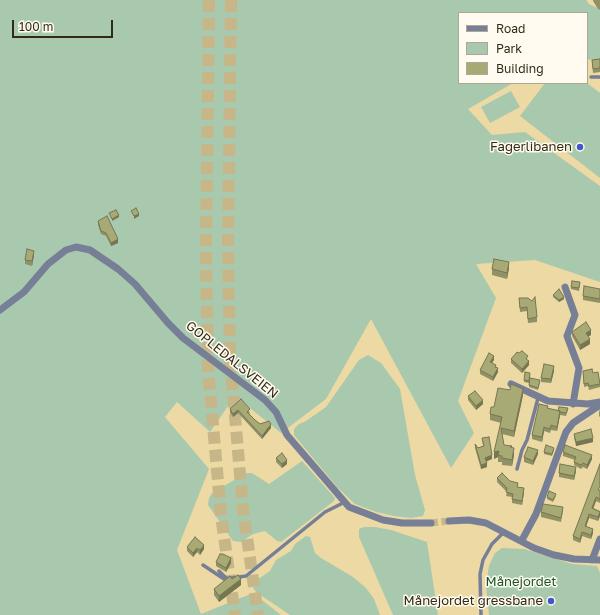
<!DOCTYPE html>
<html>
<head>
<meta charset="utf-8">
<style>
	body { margin:0 }
	#map { position:relative; width:600px; height:615px; overflow:hidden; background:#ecd9a3; font-family:"Golos Text",sans-serif }
	canvas { display:block }
	.legend { position:absolute; left:458px; top:12px; width:130px; height:72px; box-sizing:border-box; background:#fffbf0; border:1px solid #ada798; margin:0; padding:5px 7px; list-style:none; font-size:12px; color:#322a15 }
	.legend li { display:flex; align-items:center; gap:8px; height:20px }
	.legend b { width:20px; border:1px solid #ada798 }
	.scale { position:absolute; left:12px; top:20px; width:101px; height:18px; box-sizing:border-box; border:2px solid #322a15; border-top:0; padding-left:5px; font-size:12px; line-height:14px; white-space:nowrap; color:#322a15; -webkit-text-stroke:3px #fffbf0; paint-order:stroke }
</style>
</head>
<body>
<div id="map">
<canvas width="600" height="615"></canvas>
<ul class="legend">
<li><b style="height:5px;background:#777f96"></b>Road</li>
<li><b style="height:11px;background:#a8c9ae"></b>Park</li>
<li><b style="height:11px;background:#a8aa75"></b>Building</li>
</ul>
<div class="scale">100 m</div>
</div>
<script>
const g = document.querySelector('canvas').getContext('2d');
g.lineJoin = 'round';
function fill(path, color) {
  g.fillStyle = color;
  g.fill(path, 'evenodd');
}
function toPath(rows) {
  const path = new Path2D();
  for (const r of rows) {
    path.moveTo(r[0], r[1]);
    for (let i = 2; i < r.length; i += 2) path.lineTo(r[i], r[i + 1]);
  }
  return path;
}
function stroke(path, color, width, dash) {
  g.strokeStyle = color;
  g.lineWidth = width;
  g.lineCap = dash ? 'butt' : 'round';
  g.setLineDash(dash || []);
  g.stroke(path);
}
function drawText(font, color, halo, rows, align = 'center') {
  g.font = font + ' "Golos Text",sans-serif';
  g.lineWidth = 3;
  g.setLineDash([]);
  g.textBaseline = 'middle';
  g.strokeStyle = halo;
  g.fillStyle = color;
  for (const [text, x, y, turn = 0] of rows) {
    g.save();
    g.translate(x, y);
    g.rotate((+turn || 0) * Math.PI / 180);
    g.textAlign = isNaN(turn) ? turn : align;
    if (halo) g.strokeText(text, 0, 0);
    g.fillText(text, 0, 0);
    g.restore();
  }
}
fill(toPath([
	[0,0,586,0,589,4,600,9,600,62,587,59,587,13,459,13,459,83,513,83,468,109,492,135,525,132,600,186,600,282,535,260,476,264,496,298,458,401,474,433,451,468,371,319,326,399,281,433,235,396,210,432,177,402,165,417,209,469,177,550,201,614,253,593,281,615,0,615],
	[545,83,587,83,600,93,600,178,520,116],
	[511,91,520,107,490,123,481,107],
	[368,355,381,363,400,389,415,475,425,510,423,516,411,518,394,516,376,512,355,504,337,487,294,435,294,429,299,424,306,421,326,407,359,360],
	[302,461,335,498,334,501,281,542,277,541,265,531,253,534,241,542,233,541,208,505,209,498,212,493,246,473,252,473,269,484],
	[364,527,375,527,391,530,427,542,438,615,393,615,359,537,359,529],
	[306,536,310,537,315,553,321,558,353,577,366,588,374,599,380,615,290,615,256,592,253,588,254,582,270,571,276,560,291,551,295,544],
	[502,548,524,549,572,564,597,566,600,573,600,615,489,615,486,585,489,566,495,553]
]), '#a8c9ae');
stroke(toPath([
	[431,523,449,521]
]), '#c7b687', 7, [7, 3.5]);
stroke(toPath([
	[209,0,206,253,208,369,221,515,235,615],
	[231,0,228,246,230,358,243,509,258,615]
]), '#c7b687', 12, [12, 6]);
stroke(toPath([
	[591,77,600,77],
	[517,469,522,450,527,440,538,398],
	[203,565,224,579,246,576,325,512,345,502],
	[219,571,227,579],
	[481,615,480,574,483,560,492,544,503,533]
]), '#777f96', 3.5);
stroke(toPath([
	[565,287,575,315,567,336,579,368,573,404],
	[0,310,24,292,48,264,66,250,76,247,90,250,118,269,135,284,168,323,183,338,265,400,276,412,287,435,349,507,383,520,402,523,431,523],
	[511,384,548,401,588,404,600,402],
	[449,521,469,520,486,523,534,548,554,555,574,559,600,560],
	[522,540,536,514,566,432,573,423,600,405],
	[592,560,600,539]
]), '#777f96', 7);
fill(toPath([
	[593,0,600,0,600,10,598,9,593,1],
	[600,59,600,72,593,73,592,60],
	[98,221,118,243,111,246,106,236,101,234,98,225],
	[34,255,32,266,25,264,25,260],
	[509,268,507,279,492,275,492,269],
	[580,284,579,291,571,289,571,287],
	[600,289,600,303,583,300,583,296],
	[553,295,564,299,559,302,553,297],
	[519,298,537,317,537,322,528,323,527,311,520,312],
	[572,332,591,335,588,336,590,344,580,350,572,336],
	[511,359,528,360,529,365,522,373,511,363],
	[494,360,492,363,496,367,498,372,493,381,480,374,480,370],
	[554,371,551,383,541,382,541,378],
	[583,371,593,373,600,383,600,387,589,390,588,386,584,387],
	[530,376,529,383,524,382,524,380],
	[540,382,538,390,529,387,529,385],
	[523,395,514,437,502,434,504,445,512,448,514,455,512,466,502,465,502,462,498,462,498,457,494,459,501,423,490,420,490,414,494,407],
	[468,396,483,404,476,410,468,400],
	[241,399,250,413,249,414,255,420,260,424,271,428,262,439,238,413,233,417,230,413,230,409],
	[548,409,558,411,568,410,566,416,560,415,557,431,551,430,550,433,544,431,542,442,532,439,532,435],
	[600,409,600,417,599,416,599,412],
	[574,434,593,442,576,446,574,438],
	[482,438,492,459,486,461,487,467,481,469,475,448,475,444,478,448,483,446],
	[554,450,552,456,544,454,544,452],
	[563,452,592,459,587,469,583,467,581,469,574,465,574,462,575,460,563,456],
	[538,454,533,465,524,462,524,457],
	[276,458,287,464,282,468,276,462],
	[576,471,574,480,559,477,559,473],
	[497,478,510,481,524,492,522,505,512,503,512,497,506,496,507,492,497,482],
	[600,490,600,503,596,501,593,508,600,511,600,516,598,521,589,518,586,526,593,533,591,539,582,536,580,543,573,540,573,536],
	[556,496,553,502,547,499,547,497],
	[563,511,561,522,541,517,541,512],
	[187,547,204,549,200,555,197,552,193,557,187,551],
	[216,562,231,563,226,572,216,566],
	[232,579,241,585,219,602,214,595,214,589]
]), '#909265');
fill(toPath([
	[139,214,139,216,134,219,134,216],
	[119,215,119,217,112,221,112,219],
	[118,239,118,243,111,246,111,243],
	[34,251,34,255,32,266,32,261],
	[509,262,509,268,507,279,507,273],
	[564,297,564,299,559,302,559,300],
	[591,330,591,335,586,338,586,333],
	[590,339,590,344,580,350,580,345],
	[494,356,494,360,490,366,490,362],
	[529,361,529,365,522,373,522,369],
	[554,366,554,371,551,383,551,379],
	[498,368,498,372,493,381,493,377],
	[523,389,523,395,514,437,514,431],
	[483,400,483,404,476,410,476,406],
	[238,410,238,413,233,417,233,414],
	[560,411,560,415,557,431,557,427],
	[271,424,271,428,262,439,262,436],
	[544,427,544,431,542,442,542,437],
	[593,438,593,442,576,446,576,442],
	[514,448,514,455,512,466,512,460],
	[538,450,538,454,533,465,533,461],
	[499,451,498,457,494,459,494,452],
	[492,455,492,459,485,462,485,458],
	[592,455,592,459,587,469,587,465],
	[287,460,287,464,282,468,282,464],
	[487,463,487,467,481,469,481,465],
	[576,467,576,471,574,480,574,476],
	[524,488,524,492,522,505,522,501],
	[596,497,596,501,592,512,592,508],
	[600,512,600,516,598,521,598,517],
	[589,514,589,518,585,530,585,526],
	[593,529,593,533,591,539,591,535],
	[582,532,582,536,580,543,580,539],
	[204,545,204,549,200,555,200,550],
	[197,548,197,552,193,557,193,553],
	[231,558,231,563,226,572,226,568],
	[241,579,241,585,219,602,219,596]
]), '#767752');
const building = toPath([
	[600,59,600,68,593,69,592,60,600,59],
	[136,208,139,214,134,216,131,211,136,208],
	[116,210,119,215,112,219,109,213,116,210],
	[107,216,118,239,111,243,106,233,101,231,98,221,107,216],
	[27,249,34,251,32,261,25,260,27,249],
	[494,259,509,262,507,273,492,269,494,259],
	[572,281,580,282,579,288,571,287,572,281],
	[584,286,600,289,600,299,583,296,584,286],
	[559,289,564,297,559,300,553,295,559,289],
	[535,297,537,317,528,319,527,307,520,308,519,298,528,298,532,301,535,297],
	[586,322,591,330,586,333,590,339,580,345,572,332,586,322],
	[522,351,528,356,526,359,529,361,522,369,511,359,517,352,519,353,522,351],
	[489,353,494,356,490,362,496,365,495,367,498,368,493,377,480,370,489,353],
	[544,364,554,366,551,379,541,378,544,364],
	[592,369,593,373,598,372,600,384,589,386,588,383,584,384,583,371,592,369],
	[525,372,530,373,529,381,524,380,525,372],
	[530,378,540,380,538,388,529,385,530,378],
	[511,384,523,389,514,431,501,428,504,445,512,446,510,447,514,448,512,460,502,458,502,456,498,455,499,451,494,452,502,417,490,414,491,407,494,407,498,388,510,390,511,384],
	[475,391,483,400,476,406,468,396,475,391],
	[241,399,250,409,247,412,255,420,260,424,269,421,271,424,262,436,238,410,233,414,230,409,241,399],
	[539,404,548,406,547,408,560,411,557,427,551,425,550,429,544,427,542,437,532,435,539,404],
	[559,407,568,408,566,413,560,412,560,411,558,411,559,407],
	[591,429,593,438,576,442,574,434,591,429],
	[489,437,492,455,485,458,487,463,481,465,475,444,478,448,484,446,482,438,489,437],
	[546,445,554,448,552,454,544,452,546,445],
	[565,445,592,455,587,465,583,463,581,465,574,462,576,457,563,452,565,445],
	[528,447,538,450,533,461,524,457,528,447],
	[282,453,287,460,282,464,276,458,282,453],
	[560,464,576,467,574,476,559,473,560,464],
	[600,464,600,486,598,490,600,490,600,499,596,497,592,508,600,512,598,517,589,514,585,526,593,529,591,535,582,532,580,539,573,536,600,464],
	[502,473,510,481,518,483,517,487,524,488,522,501,512,499,513,494,506,492,507,488,497,478,502,473],
	[549,491,556,494,553,500,547,497,549,491],
	[543,504,563,507,561,518,541,512,543,504],
	[195,537,204,545,200,550,197,548,193,553,187,547,195,537],
	[220,554,223,554,231,558,226,568,216,562,220,554],
	[238,575,241,579,219,596,214,589,230,576,232,579,238,575]
]);
fill(building, '#a8aa75');
stroke(building, '#767752', 1);
for (const [x, y, r, color] of [
	[580,147,4,"#4157ca"],
	[551,601,4,"#4157ca"]
]) {
  const dot = new Path2D();
  dot.arc(x, y, r, 0, 2 * Math.PI);
  g.fillStyle = color;
  g.fill(dot);
  stroke(dot, '#fffbf0', 1.5);
}
drawText('13px', '#322a15', '#fffbf0', [
	["Fagerlibanen",572,147],
	["Månejordet gressbane",543,601]
], 'right');
drawText('13px', '#322a15', '#fffbf0', [
	["GOPLEDALSVEIEN",232,360,39]
]);
drawText('13px', '#19542c', '#fffbf0', [
	["Månejordet",521,582]
]);
</script>
</body>
</html>
